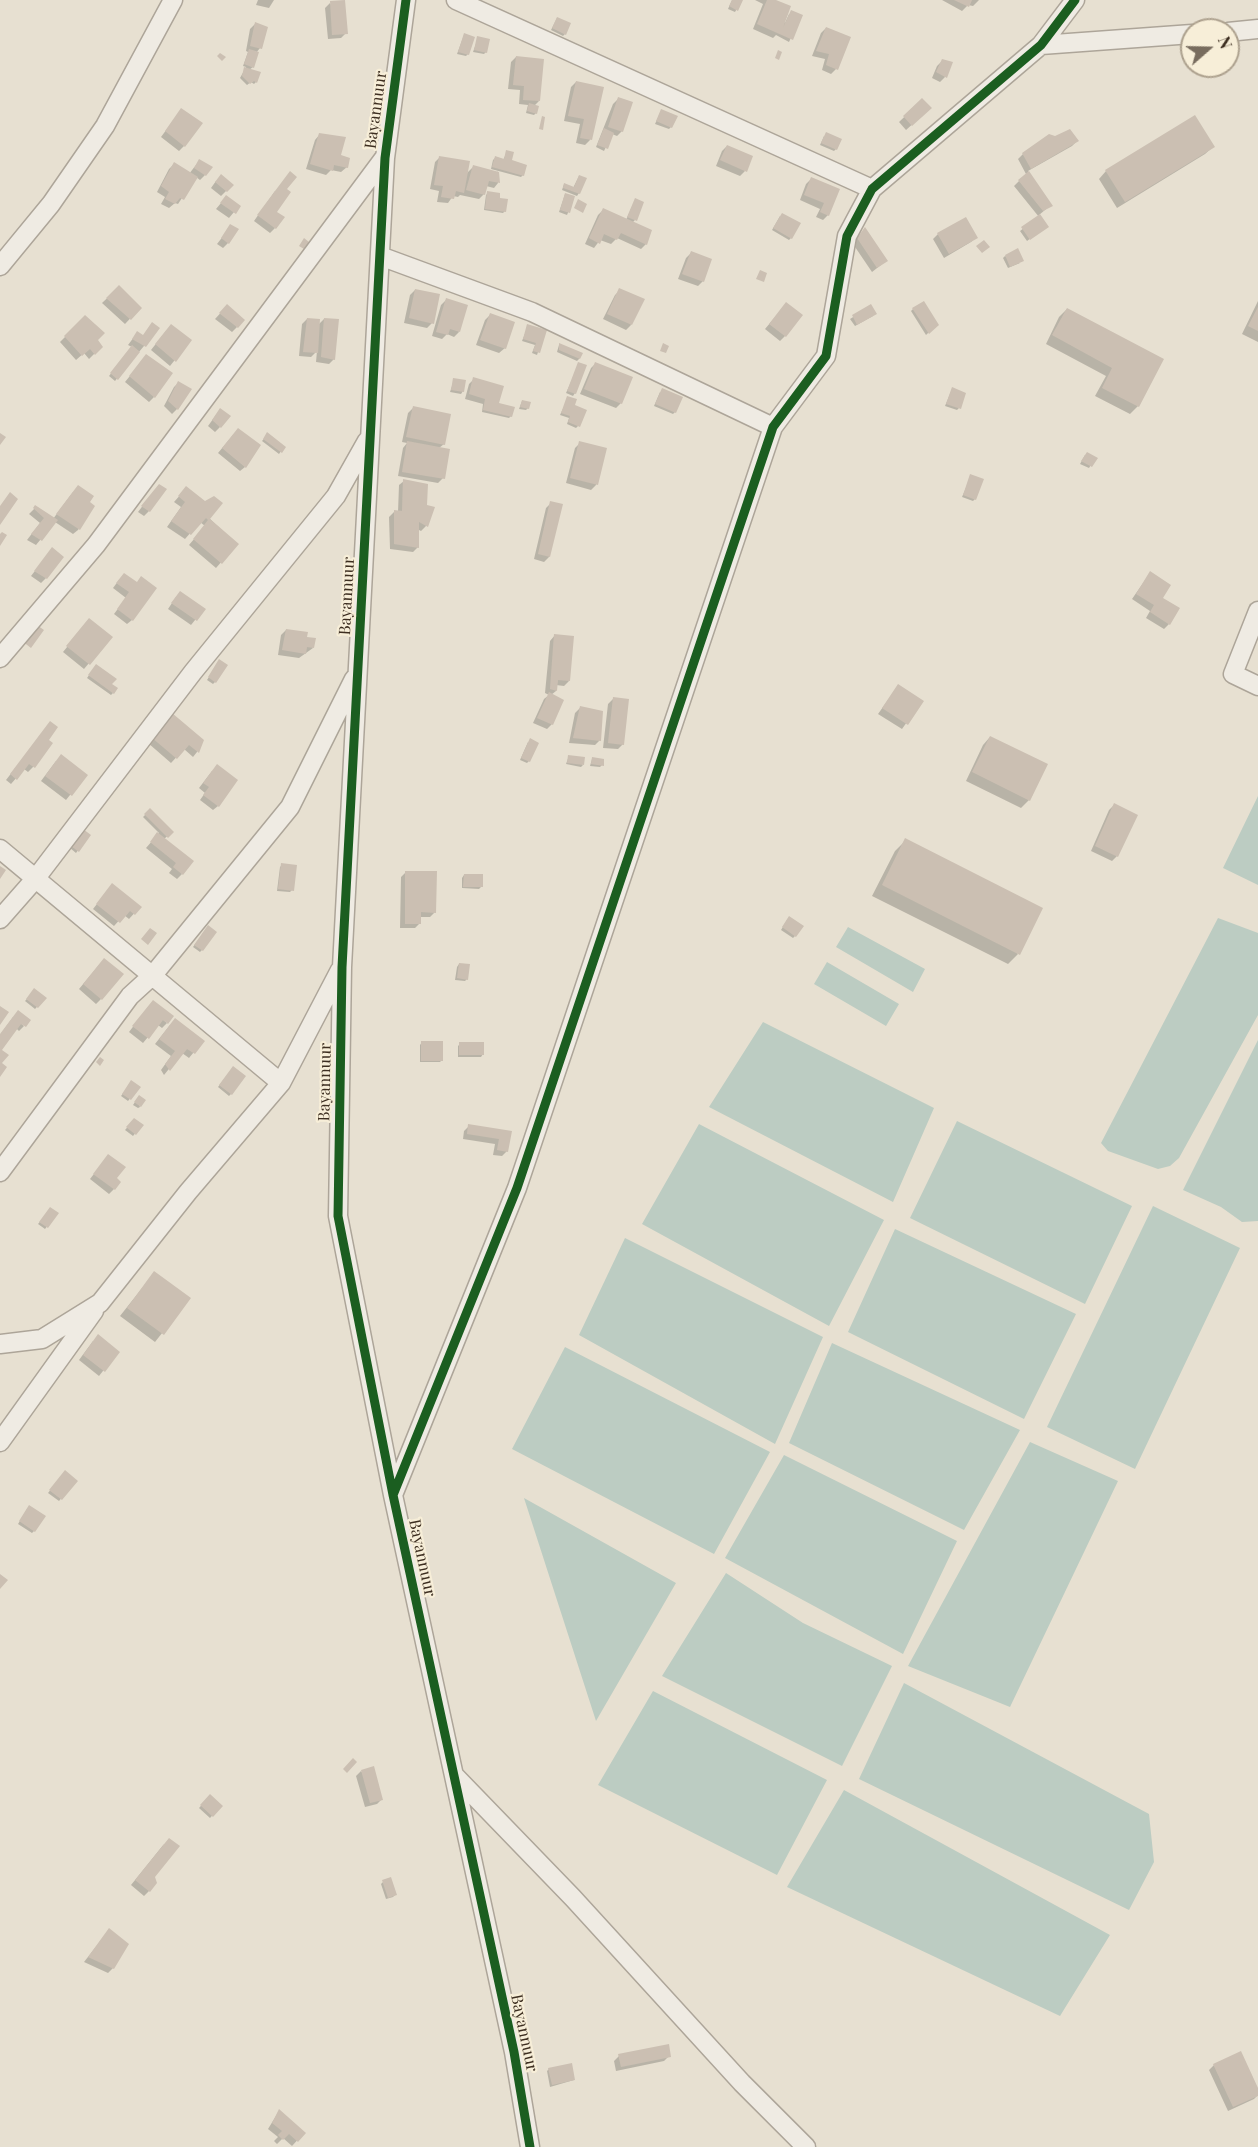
<!DOCTYPE html>
<html>
<head>
<meta charset="utf-8">
<style>
	body { margin:0 }
	#map { position:relative; width:1258px; height:2147px; overflow:hidden; background:#e7e0d1; font-family:"Playfair Display",serif }
	canvas { display:block }
	.north { position:absolute; left:1180px; top:18px; width:60px; height:60px; box-sizing:border-box; background:#f7eed8; border:2px solid #ada18e; border-radius:50%; rotate:70deg; font-size:16px; font-weight:700; line-height:24px; text-align:center; color:#3d2e20 }
	.north::after { content:''; display:block; margin:auto; width:21px; height:27px; background:#786c5e; clip-path:polygon(50% 0,100% 100%,50% 72%,0 100%) }
</style>
</head>
<body>
<div id="map">
<canvas width="1258" height="2147"></canvas>
<div class="north">N</div>
</div>
<script>
const g = document.querySelector('canvas').getContext('2d');
g.lineJoin = 'round';
function fill(path, color) {
  g.fillStyle = color;
  g.fill(path, 'evenodd');
}
function toPath(rows) {
  const path = new Path2D();
  for (const r of rows) {
    path.moveTo(r[0], r[1]);
    for (let i = 2; i < r.length; i += 2) path.lineTo(r[i], r[i + 1]);
  }
  return path;
}
function stroke(path, color, width, dash) {
  g.strokeStyle = color;
  g.lineWidth = width;
  g.lineCap = dash ? 'butt' : 'round';
  g.setLineDash(dash || []);
  g.stroke(path);
}
function drawText(font, color, halo, rows, align = 'center') {
  g.font = font + ' "Playfair Display",serif';
  g.lineWidth = 4.5;
  g.setLineDash([]);
  g.textBaseline = 'middle';
  g.strokeStyle = halo;
  g.fillStyle = color;
  for (const [text, x, y, turn = 0] of rows) {
    g.save();
    g.translate(x, y);
    g.rotate((+turn || 0) * Math.PI / 180);
    g.textAlign = isNaN(turn) ? turn : align;
    if (halo) g.strokeText(text, 0, 0);
    g.fillText(text, 0, 0);
    g.restore();
  }
}
fill(toPath([
	[1258,796,1258,885,1223,868],
	[1218,918,1258,933,1258,1015,1179,1158,1170,1166,1158,1169,1108,1151,1101,1143],
	[848,927,925,969,913,992,836,947],
	[827,962,899,1004,886,1026,814,984],
	[763,1022,934,1108,893,1202,709,1107],
	[1258,1040,1258,1221,1242,1222,1221,1207,1183,1190],
	[957,1121,1132,1206,1085,1304,910,1218],
	[699,1124,884,1220,829,1326,642,1224],
	[1153,1206,1240,1248,1135,1469,1047,1427],
	[895,1229,1076,1314,1024,1419,848,1332],
	[625,1238,823,1337,775,1444,579,1335],
	[832,1343,1020,1430,964,1530,789,1443],
	[565,1347,770,1452,714,1554,512,1449],
	[1030,1442,1118,1481,1010,1707,908,1666],
	[784,1455,957,1541,903,1654,725,1558],
	[524,1498,676,1583,596,1721],
	[726,1573,803,1623,892,1666,842,1766,662,1676],
	[904,1683,1149,1814,1154,1862,1129,1910,859,1779],
	[653,1691,827,1780,777,1875,598,1785],
	[844,1790,1110,1935,1060,2016,787,1887]
]), '#bcccc2');
fill(toPath([
	[258,0,274,0,269,8,256,5],
	[732,0,742,0,735,12,728,9],
	[755,0,771,0,785,23,789,14,801,16,789,42,776,35,773,38,753,29,763,4],
	[942,0,979,0,973,6,968,5,962,11],
	[330,3,346,33,341,38,328,39,325,8],
	[557,18,565,34,563,36,551,30],
	[255,24,260,48,256,53,253,67,249,70,259,73,256,82,254,84,251,82,247,85,240,78,246,67,243,66,248,52,246,51,250,29],
	[826,28,849,38,836,69,831,74,822,70,825,59,812,56,821,33],
	[464,35,468,54,466,56,457,54],
	[478,38,486,52,484,54,473,52],
	[516,57,539,101,534,106,536,113,534,115,526,113,528,105,519,104,520,90,508,89,511,62],
	[942,61,945,77,940,82,932,78,937,66],
	[576,82,590,140,585,145,576,143,580,124,564,121,571,87],
	[618,99,622,131,617,136,612,134,604,151,596,147,613,104],
	[922,100,925,113,906,130,899,122],
	[181,110,184,146,179,151,161,137],
	[661,111,671,127,669,129,655,124],
	[320,134,347,167,341,172,331,170,326,175,306,169,315,140],
	[824,136,836,149,834,151,820,145],
	[1077,141,1072,146,1028,171,1051,205,1039,215,1047,226,1027,241,1020,231,1039,217,1014,186,1026,174,1018,159,1023,154],
	[727,146,745,171,740,176,716,166,722,151],
	[1213,147,1205,154,1117,208,1099,179,1106,171],
	[507,152,510,162,523,175,521,177,491,169,493,160,495,158,503,160],
	[440,157,466,174,473,167,497,173,498,171,498,183,494,188,486,186,484,194,479,199,460,195,458,197,453,196,448,203,437,202,439,191,430,189,435,162],
	[199,161,210,168,205,175,200,180,196,177,178,204,175,203,169,208,161,204,165,197,157,192,169,169,174,164,189,174],
	[579,176,579,193,577,196,562,190,564,184,573,188],
	[811,179,838,190,828,215,823,220,816,217,820,209,800,200,806,184],
	[216,181,232,185,221,196,211,188],
	[285,189,275,212,275,228,270,233,254,221,275,191],
	[488,193,505,211,503,213,484,210,486,195],
	[565,194,570,208,567,215,559,212],
	[226,197,239,206,229,218,216,209],
	[635,200,635,220,632,223,646,244,641,249,617,238,611,244,600,240,594,248,585,244,598,215,603,210,626,220],
	[780,216,791,238,789,240,772,230],
	[231,226,228,243,223,248,217,244],
	[860,234,881,265,872,272,853,244],
	[938,234,976,237,971,242,944,258,933,239],
	[691,253,703,281,698,286,678,279,686,258],
	[1005,256,1020,263,1008,268,1003,258],
	[119,287,140,308,125,324,102,303],
	[415,290,432,323,427,328,404,323,410,295],
	[620,290,631,325,626,330,603,319,615,295],
	[446,300,459,332,454,337,447,334,442,339,432,336,441,305],
	[1258,301,1258,342,1242,334],
	[786,304,785,336,780,341,765,329],
	[227,306,237,327,232,332,215,319],
	[871,306,873,316,855,326,850,319],
	[913,309,937,324,926,335,911,311],
	[1067,309,1162,360,1138,406,1130,414,1095,396,1106,376,1046,344,1059,317],
	[490,315,505,348,499,353,476,345,485,320],
	[85,317,101,347,89,359,84,353,76,360,60,342],
	[307,319,318,325,324,319,334,359,329,364,316,362,317,351,311,357,299,356,302,324],
	[528,326,545,331,537,355,532,353,535,345,522,341],
	[158,329,115,381,109,376,132,347,128,345,137,333,142,337],
	[166,331,190,341,170,366,151,350],
	[559,345,581,354,579,359,577,361,557,352],
	[142,361,154,397,149,402,125,382],
	[596,363,621,403,616,408,580,394,591,368],
	[579,364,575,393,573,396,566,393],
	[474,379,496,404,511,416,509,418,482,412,483,404,465,399,469,384],
	[454,380,463,391,461,394,450,392],
	[179,382,177,409,172,414,164,406,174,387],
	[952,389,959,408,957,410,945,406],
	[660,392,675,412,673,414,654,406],
	[568,398,573,406,578,426,576,428,567,424,569,418,560,415],
	[522,401,528,408,526,410,519,409],
	[413,408,444,444,439,448,443,478,438,483,398,476,403,448,407,443,402,442,408,413],
	[216,415,220,427,215,432,208,426],
	[268,434,284,447,279,454,262,441],
	[233,435,245,467,240,471,218,453],
	[580,443,605,449,596,485,591,490,566,483,575,448],
	[1085,455,1095,458,1089,468,1080,464],
	[971,476,975,499,973,501,962,497],
	[404,481,425,506,433,508,426,526,421,531,417,529,418,547,413,552,390,549,389,517,394,512,398,512,399,485],
	[154,491,149,511,144,516,138,512],
	[73,492,93,506,78,530,73,534,55,522,36,545,27,540,40,523,29,514,36,507,53,519],
	[182,493,237,544,216,568,189,545,205,526,200,522,185,539,167,527,181,507,174,502],
	[551,503,549,557,544,562,534,559,546,508],
	[48,554,46,578,41,583,31,576],
	[1150,573,1169,624,1164,629,1146,618,1150,611,1132,599],
	[119,580,136,584,132,620,127,624,114,614,126,598,113,588],
	[176,597,204,609,191,625,168,609],
	[85,625,111,637,84,669,63,652],
	[286,630,306,638,313,648,299,658,278,655,281,635],
	[555,635,569,681,564,686,556,685,556,691,551,695,552,724,547,729,533,723,544,699,549,695,545,693,550,641],
	[218,663,215,682,213,684,207,680],
	[94,668,110,684,113,693,111,695,87,678],
	[898,686,922,701,902,729,878,714],
	[613,699,623,744,618,749,603,748,608,704],
	[580,708,600,740,595,745,569,743,575,713],
	[167,720,202,741,197,752,193,757,184,749,171,763,148,743],
	[50,723,47,740,51,743,33,767,28,772,24,769,11,784,6,780],
	[990,737,1029,800,1021,808,966,781,983,745],
	[528,742,529,761,527,763,520,760],
	[569,756,583,765,581,767,566,764],
	[592,759,602,765,600,767,590,766],
	[56,761,86,775,66,800,41,781],
	[212,771,218,806,213,810,200,800,205,793,199,788],
	[1114,805,1117,856,1112,861,1091,851,1109,810],
	[150,810,172,832,164,839,182,874,177,879,169,873,172,869,146,848,159,833,143,817],
	[81,833,89,836,76,853,70,848],
	[906,840,1018,954,1008,964,872,896,895,851],
	[282,865,292,890,290,892,277,891,280,867],
	[406,872,435,912,430,917,420,917,420,923,415,928,400,928,401,877],
	[464,875,481,887,479,889,462,888,462,878],
	[108,890,140,907,129,919,124,915,114,926,93,909],
	[787,920,795,936,793,938,781,930],
	[206,929,202,950,200,952,193,947],
	[459,964,467,979,465,981,455,980,457,967],
	[99,965,101,999,96,1004,79,989],
	[35,990,45,998,35,1009,25,1001],
	[148,1007,167,1023,162,1028,158,1025,143,1043,129,1032],
	[13,1017,24,1026,19,1031,16,1028,0,1050,0,1035],
	[170,1025,203,1041,189,1058,182,1053,164,1075,161,1070,171,1056,155,1044],
	[422,1042,442,1060,440,1062,420,1062,420,1045],
	[460,1044,483,1054,481,1057,458,1057,458,1046],
	[231,1070,231,1094,229,1096,218,1087],
	[130,1084,139,1087,128,1101,121,1096],
	[137,1099,140,1107,138,1108,133,1105],
	[134,1120,142,1125,133,1136,125,1130],
	[469,1126,510,1132,507,1151,502,1156,493,1155,495,1144,463,1139,464,1131],
	[104,1161,114,1179,114,1189,109,1194,90,1179],
	[49,1211,57,1213,45,1229,38,1224],
	[154,1273,189,1299,155,1342,120,1316],
	[93,1341,118,1352,99,1376,79,1360],
	[65,1472,76,1481,59,1501,48,1493],
	[27,1509,34,1531,32,1533,18,1524],
	[361,1771,382,1799,377,1804,365,1807,356,1776],
	[210,1796,221,1806,210,1818,199,1808],
	[164,1844,149,1891,144,1896,131,1885],
	[383,1882,395,1895,393,1897,386,1899,381,1884],
	[109,1930,113,1968,108,1973,84,1962],
	[619,2056,669,2056,664,2061,616,2071,614,2061],
	[1214,2065,1258,2092,1258,2095,1254,2099,1228,2111,1209,2070],
	[549,2069,574,2080,550,2087,547,2071],
	[279,2111,304,2133,292,2146,283,2138,277,2144,274,2141,278,2137,268,2129]
]), '#0003');
fill(toPath([
	[345,0,348,34,332,35,330,1],
	[732,0,743,0,738,11,729,6],
	[767,0,776,0,791,6,783,28,791,10,803,15,793,40,757,24],
	[954,0,972,0,969,7],
	[557,17,571,23,566,35,552,28],
	[255,22,268,27,262,49,250,46],
	[826,27,851,37,838,70,826,65,829,54,816,51],
	[464,33,475,37,469,55,458,52],
	[477,36,490,39,487,53,474,50],
	[249,49,259,52,254,68,244,64],
	[778,50,782,52,779,60,775,58],
	[220,53,226,57,222,61,217,56],
	[516,56,544,59,540,101,523,100,524,86,513,85],
	[942,59,953,62,947,78,936,72],
	[244,67,261,72,257,83,254,81,250,84,242,76],
	[576,81,604,87,592,140,580,138,584,119,568,116],
	[618,97,633,102,623,132,608,127],
	[922,98,932,108,912,126,903,116],
	[529,103,539,106,537,114,527,111],
	[181,108,203,123,185,147,165,131],
	[661,109,678,116,672,128,656,121],
	[1195,115,1215,147,1125,202,1105,170],
	[542,116,545,117,543,130,539,129],
	[604,128,614,133,608,149,597,145],
	[1070,129,1079,141,1031,169,1022,153,1049,134,1055,136],
	[826,132,842,139,837,150,821,143],
	[319,133,346,137,341,155,350,158,348,168,334,165,333,171,310,164],
	[727,145,753,156,747,172,720,160],
	[506,150,514,152,512,160,527,165,524,176,492,167,495,156,504,159],
	[439,156,470,161,464,193,456,191,454,199,441,197,443,186,434,185],
	[199,159,213,167,206,176,194,168],
	[174,162,198,177,184,200,180,198,175,204,165,199,169,192,161,186],
	[473,165,499,172,500,183,489,181,485,195,466,190],
	[290,171,297,177,287,189,291,192,277,212,285,217,276,229,257,215],
	[1029,171,1053,206,1043,211,1018,180],
	[221,174,234,185,227,192,215,182],
	[579,175,587,178,580,194,563,188,564,183,574,187],
	[811,177,840,189,829,216,820,212,824,203,804,195],
	[487,191,500,193,500,198,508,199,506,212,485,209],
	[565,193,575,196,570,213,560,210],
	[226,195,241,206,236,214,220,203],
	[635,198,644,202,637,221,627,217],
	[578,199,587,204,583,213,574,208],
	[603,208,652,230,647,245,621,233,617,240,604,234,600,244,589,238],
	[782,213,801,223,792,239,773,228],
	[1040,214,1049,227,1030,240,1021,227],
	[966,217,978,238,949,254,937,233],
	[230,224,239,229,229,244,221,238],
	[865,227,888,261,877,268,857,238],
	[304,238,309,242,304,249,299,246],
	[984,240,990,247,982,253,976,246],
	[1018,248,1024,261,1010,267,1005,255],
	[691,251,712,259,704,282,682,274],
	[760,270,767,273,764,282,756,279],
	[119,285,142,308,131,320,106,298],
	[619,288,645,299,632,325,607,314],
	[415,289,440,294,434,324,409,318],
	[446,298,468,305,460,332,450,329,448,335,436,332],
	[924,301,939,325,929,334,912,308],
	[786,302,803,315,786,337,769,324],
	[227,304,245,320,238,328,219,313],
	[871,304,877,314,857,325,852,315],
	[1258,307,1258,331,1248,326],
	[1067,308,1164,359,1139,407,1102,388,1112,368,1052,335],
	[490,313,515,322,506,349,480,340],
	[85,315,105,333,98,340,103,347,95,355,90,349,82,356,64,336],
	[307,318,320,319,318,353,303,352],
	[324,318,339,319,335,360,321,357],
	[152,322,160,328,146,347,132,339,137,331,143,335],
	[171,324,192,340,176,362,155,344],
	[527,324,547,330,540,353,533,351,536,343,523,339],
	[559,343,583,353,580,359,559,350],
	[663,343,669,346,666,353,660,351],
	[132,345,140,352,118,380,110,373],
	[146,354,173,373,155,398,129,376],
	[578,362,587,365,576,394,567,391],
	[595,362,633,377,622,404,584,389],
	[473,377,504,386,499,403,515,407,512,417,483,410,485,399,469,394],
	[453,378,466,380,464,392,451,390],
	[178,381,192,389,178,410,168,401],
	[952,387,966,393,961,409,946,404],
	[662,388,683,397,676,413,655,404],
	[567,396,577,399,575,405,587,410,580,427,568,422,570,416,561,413],
	[522,400,531,402,529,409,520,407],
	[413,406,451,414,445,445,406,437],
	[220,408,231,416,221,428,212,420],
	[238,428,261,445,246,468,222,448],
	[267,432,286,447,282,453,263,439],
	[0,433,6,437,0,445],
	[407,441,450,449,445,479,402,472],
	[579,441,607,448,598,485,570,478],
	[1087,452,1098,458,1092,467,1081,461],
	[970,474,984,479,976,500,963,495],
	[403,479,428,484,427,505,435,507,428,527,419,522,419,548,394,544,394,510,402,511],
	[159,484,167,489,150,512,141,506],
	[78,485,94,496,90,502,95,506,80,530,56,514],
	[186,486,205,501,214,496,223,503,210,519,239,544,222,564,193,539,208,520,206,518,191,535,171,521,185,502,178,496],
	[10,492,18,499,0,525,0,506],
	[550,501,563,504,550,557,538,554],
	[35,505,58,520,42,541,31,534,44,518,33,508],
	[2,532,7,535,0,546,0,534],
	[52,547,64,557,47,579,34,571],
	[1150,571,1171,585,1163,598,1180,608,1170,625,1150,612,1154,605,1136,594],
	[124,573,137,582,141,576,157,588,133,621,117,609,129,592,116,583],
	[180,591,206,609,197,621,171,603],
	[89,618,113,637,90,665,66,646],
	[34,623,44,630,31,648,22,641],
	[286,629,308,632,307,637,316,638,314,648,307,647,306,654,282,650],
	[554,634,574,636,570,681,558,680,557,691,550,689],
	[219,659,228,665,216,683,208,677],
	[96,664,117,679,112,684,118,688,114,694,88,675],
	[898,684,924,701,908,725,882,708],
	[549,692,564,700,553,725,537,718],
	[613,697,629,699,624,745,608,743],
	[580,706,603,711,601,741,573,738],
	[172,713,204,740,199,753,189,745,177,759,151,737],
	[50,721,58,727,49,740,53,743,35,768,29,764,17,780,10,774],
	[990,736,1048,764,1030,801,972,772],
	[530,738,539,743,530,762,521,758],
	[61,754,88,775,72,796,45,776],
	[568,755,585,757,584,765,567,763],
	[592,757,604,759,604,766,591,764],
	[217,764,238,780,219,807,203,795,209,787,203,783],
	[1114,803,1138,815,1118,857,1095,846],
	[150,808,174,832,168,838,144,814],
	[83,829,91,835,79,852,71,846],
	[157,832,194,861,183,875,173,867,176,863,150,842],
	[905,838,1043,908,1020,955,882,885],
	[281,863,297,865,294,891,278,889],
	[0,866,6,870,0,879],
	[405,871,437,871,436,913,421,912,421,924,405,924],
	[464,874,483,874,483,887,463,887],
	[112,883,142,907,135,915,130,911,120,923,96,904],
	[789,916,804,926,796,937,782,927],
	[208,925,217,932,203,951,194,945],
	[150,928,157,933,148,945,141,939],
	[104,958,124,974,102,1000,83,984],
	[459,963,470,964,468,980,457,978],
	[34,988,47,998,38,1008,26,999],
	[153,1000,174,1016,168,1024,163,1020,149,1039,132,1026],
	[0,1006,9,1012,0,1025],
	[18,1010,31,1020,26,1027,21,1024,2,1050,9,1055,2,1063,7,1067,0,1077,0,1034],
	[175,1018,205,1041,195,1054,187,1049,170,1071,165,1064,175,1051,159,1039],
	[421,1041,443,1041,443,1061,421,1061],
	[459,1042,484,1042,484,1055,459,1055],
	[100,1057,104,1060,100,1066,96,1062],
	[233,1066,246,1076,232,1095,219,1085],
	[131,1080,141,1087,131,1100,122,1094],
	[139,1095,146,1100,141,1107,134,1102],
	[134,1118,144,1125,136,1135,126,1127],
	[468,1124,512,1131,508,1152,497,1150,499,1139,467,1134],
	[108,1154,126,1167,117,1178,121,1182,115,1190,93,1174],
	[50,1207,59,1213,48,1228,39,1222],
	[154,1271,191,1298,164,1335,127,1308],
	[98,1334,120,1352,105,1372,83,1355],
	[65,1470,78,1481,62,1500,49,1490],
	[29,1505,46,1516,35,1532,19,1521],
	[0,1574,8,1580,0,1589],
	[353,1758,357,1762,347,1773,343,1769],
	[374,1766,383,1800,370,1803,361,1770],
	[210,1794,223,1806,213,1817,200,1805],
	[169,1838,180,1846,155,1877,157,1883,150,1892,135,1880],
	[391,1877,397,1895,388,1898,382,1880],
	[109,1928,129,1944,114,1969,88,1957],
	[669,2044,671,2057,621,2067,618,2054],
	[1241,2051,1258,2088,1258,2096,1233,2107,1213,2064],
	[572,2063,575,2080,552,2085,548,2068],
	[279,2109,306,2133,298,2142,289,2134,283,2140,278,2135,282,2131,272,2123]
]), '#cbbfb2');
const street = toPath([
	[406,0,385,158,342,967,338,1216,393,1495,514,2052,530,2147],
	[456,0,872,189],
	[1228,32,1258,29],
	[1041,45,1192,34],
	[380,256,532,312,773,427],
	[0,266,51,204,105,126,173,0],
	[1258,611,1233,674,1258,686],
	[0,658,96,545,384,158],
	[0,849,281,1083,340,970],
	[0,919,36,878,193,672,336,496,367,441],
	[0,1172,130,996,153,975,290,807,354,679],
	[0,1344,42,1339,100,1303,188,1192,281,1083],
	[0,1442,94,1311],
	[393,1495,517,1188,773,427,826,356,847,236,872,189,1041,45,1075,0],
	[454,1775,573,1898,742,2083,806,2147]
]);
stroke(street, '#ada599', 21);
stroke(street, '#efebe3', 18);
stroke(toPath([
	[406,0,385,158,342,967,338,1216,393,1495,514,2052,530,2147],
	[393,1495,517,1188,773,427,826,356,847,236,872,189,1041,45,1075,0]
]), '#1b5e20', 9);
drawText('16px', '#3d2e20', '#f7eed8', [
	["Bayannuur",376,110,-82],
	["Bayannuur",347,596,-87],
	["Bayannuur",325,1082,-89],
	["Bayannuur",422,1558,78],
	["Bayannuur",524,2033,78]
]);
</script>
</body>
</html>
